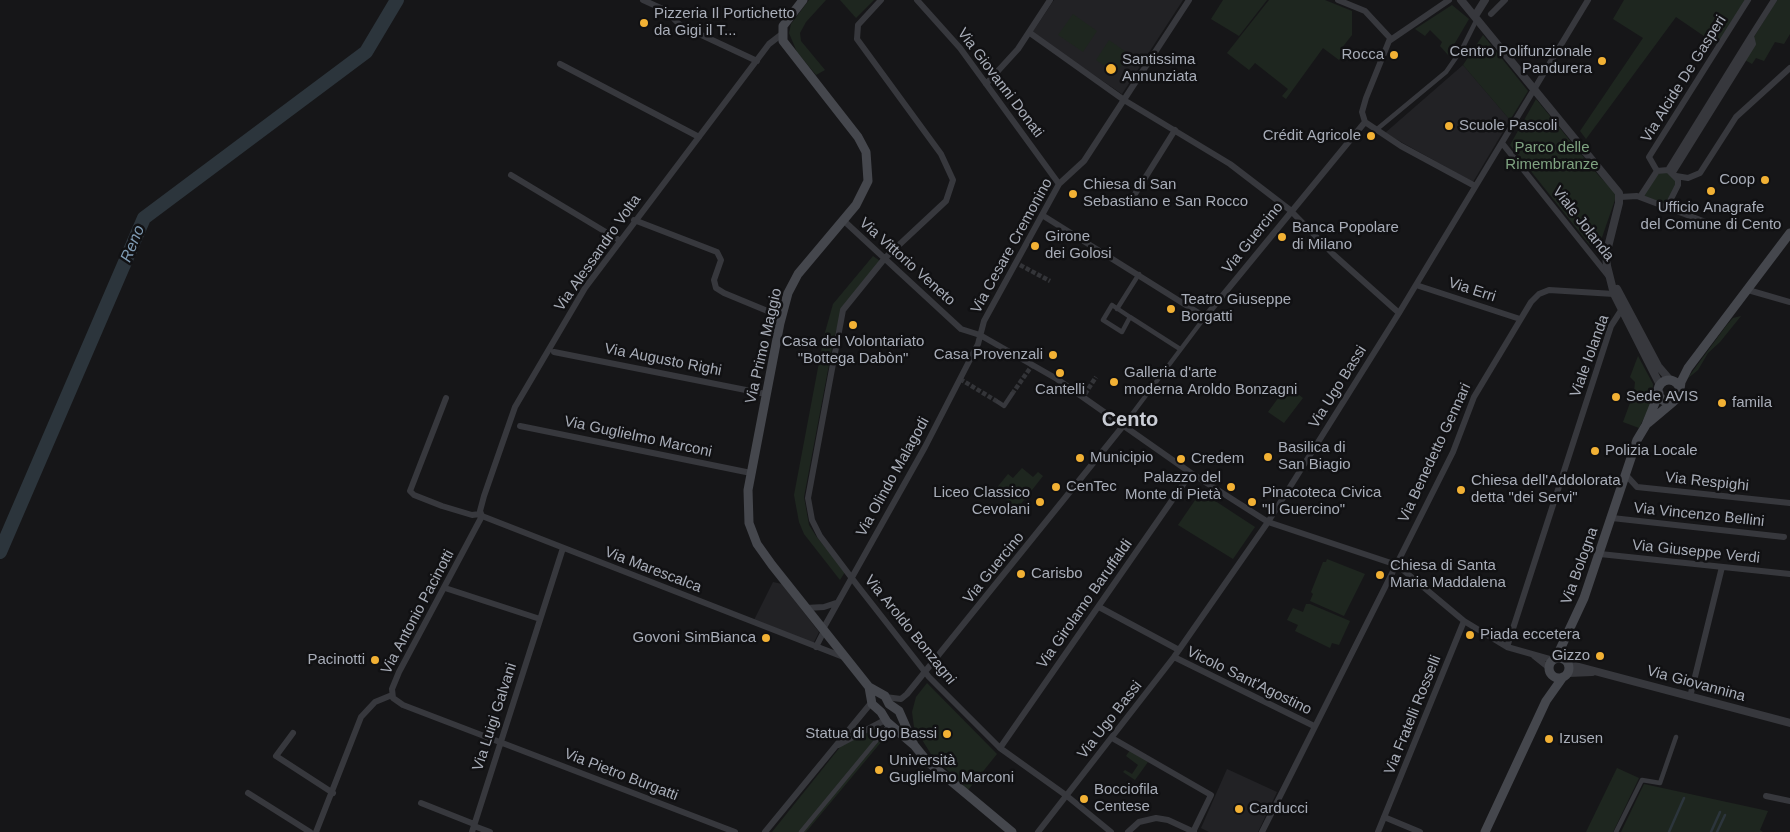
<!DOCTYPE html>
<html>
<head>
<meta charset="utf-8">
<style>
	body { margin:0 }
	canvas { display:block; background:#161618 }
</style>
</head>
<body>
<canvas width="1790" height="832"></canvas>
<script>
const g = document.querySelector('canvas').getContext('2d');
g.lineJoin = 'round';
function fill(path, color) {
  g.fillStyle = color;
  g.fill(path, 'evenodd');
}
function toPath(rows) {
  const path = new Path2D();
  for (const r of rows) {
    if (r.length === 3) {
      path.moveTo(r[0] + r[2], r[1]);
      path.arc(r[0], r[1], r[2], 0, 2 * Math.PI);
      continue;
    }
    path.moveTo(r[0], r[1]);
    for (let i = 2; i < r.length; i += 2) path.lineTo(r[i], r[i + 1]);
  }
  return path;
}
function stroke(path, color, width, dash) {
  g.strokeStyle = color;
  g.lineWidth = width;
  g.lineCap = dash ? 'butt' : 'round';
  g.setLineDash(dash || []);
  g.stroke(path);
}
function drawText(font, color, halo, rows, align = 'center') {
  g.font = font + ' Helvetica,sans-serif';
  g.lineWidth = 5;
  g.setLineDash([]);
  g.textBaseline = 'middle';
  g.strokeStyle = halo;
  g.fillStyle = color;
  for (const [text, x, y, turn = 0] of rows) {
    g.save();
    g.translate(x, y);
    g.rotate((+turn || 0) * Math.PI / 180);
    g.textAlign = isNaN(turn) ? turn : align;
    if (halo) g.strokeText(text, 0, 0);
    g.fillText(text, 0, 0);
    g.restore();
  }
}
fill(toPath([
	[1054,0,1183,0,1122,94,1032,33],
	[1463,65,1510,120,1473,182,1385,133],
	[773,582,782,584,819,632,813,644,754,620],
	[1227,769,1277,792,1258,832,1209,832,1201,828]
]), '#222225');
fill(toPath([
	[809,0,826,0,806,22,800,33,801,41,825,70,816,75,797,52,789,33,791,24],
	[840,0,874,0,856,18],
	[1223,0,1267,0,1239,36,1211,19],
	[1269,0,1325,0,1352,11,1352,35,1341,49,1345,52,1339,60,1323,48,1286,99,1282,96,1288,89,1255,63,1249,70,1227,53],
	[1624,0,1745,0,1717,45,1676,17,1586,139,1580,131,1643,38,1613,19],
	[1777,0,1790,0,1790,34,1784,44,1775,42,1764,61,1756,58,1752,64,1745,60,1754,37],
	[1452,5,1469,19,1448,55,1440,46,1442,42,1430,30,1425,36,1415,29],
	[1073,14,1097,31,1083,52,1058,35],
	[1483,35,1528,91,1510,120,1463,65],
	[1109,40,1129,54,1116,74,1096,60],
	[1536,99,1599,176,1617,194,1599,246,1593,247,1589,244,1510,145],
	[1666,172,1675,180,1675,185,1666,204,1643,196,1657,174],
	[873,256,880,261,843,308,834,338,804,497,809,525,816,536,845,572,840,580,804,534,799,522,794,495,824,336,833,304],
	[1741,316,1720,342,1708,353,1698,370,1687,379,1726,326,1733,318],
	[1638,356,1653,384,1652,402,1639,428,1623,422,1634,392,1635,382,1630,377],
	[1287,386,1303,398,1284,423,1268,412],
	[1022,468,1033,477,1038,472,1043,476,1017,509,995,490,1008,474,1013,478],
	[1200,493,1203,493,1255,527,1233,559,1178,525],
	[1327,559,1365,574,1344,616,1310,601,1313,594,1311,592,1323,562,1326,562],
	[1306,604,1310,604,1350,621,1339,645,1332,643,1330,648,1295,631,1298,625,1287,620,1293,608,1303,612],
	[927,683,997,754,968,790,931,754,914,727,912,712,916,697],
	[879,727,887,735,806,832,772,832,841,746],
	[1130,750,1148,762,1135,780,1123,772,1125,770,1132,774,1138,765,1126,756],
	[1617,768,1639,778,1613,832,1586,832],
	[1644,784,1768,811,1760,830,1763,832,1621,832]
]), '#1e261f');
stroke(toPath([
	[1669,832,1684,798],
	[1711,832,1720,812],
	[1717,832,1725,815]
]), '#2c353c', 2.5);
stroke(toPath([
	[0,552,144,218,366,52,397,0]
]), '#2c353c', 14);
stroke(toPath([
	[1020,265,1050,281],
	[960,379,998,402],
	[1012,394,1033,364],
	[1085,394,1096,377]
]), '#333438', 4.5, [4.5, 2]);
stroke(toPath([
	[1376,130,1446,72,1462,49,1477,19],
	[1112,305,1130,317,1122,332,1103,320,1112,305],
	[1117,309,1139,274],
	[1130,317,1180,349],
	[998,402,1004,406,1012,394],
	[1123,426,1205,317],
	[801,832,890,724],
	[1616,832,1642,780,1660,783,1676,737]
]), '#37383d', 4.5);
stroke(toPath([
	[643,0,665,10,680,25,757,61],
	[881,0,858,25,857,39,941,154,953,180,946,201,885,258,843,310,808,498,812,520,820,536,857,585,929,677,1000,748,1067,796,1111,832],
	[917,0,960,48,1059,184],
	[1338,0,1365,11,1391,39],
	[1491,14,1505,0],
	[1030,33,1124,100,1230,164,1290,210,1334,255,1399,313],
	[1751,36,1774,0],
	[560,64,699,137],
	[986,84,1018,49,1050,0],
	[1365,122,1362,112,1366,98,1389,41,1449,0],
	[1365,122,1401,146,1475,186],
	[1502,143,1610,278],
	[1668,170,1751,36,1753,44,1672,174],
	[1657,171,1649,157,1748,0],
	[511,175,619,240],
	[1676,176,1688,178,1700,173,1736,117,1790,68],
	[1620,197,1637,196,1711,224],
	[1640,197,1657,171,1668,170,1678,180,1678,185,1667,207],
	[1130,202,1175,130],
	[1042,215,1205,317,1365,122],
	[634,220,717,252,721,260,714,280,716,288,724,293,782,317],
	[843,220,961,329,980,335,1057,379,1191,473,1268,522,1397,565,1464,621,1507,647,1553,660],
	[1416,285,1520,319],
	[1748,290,1790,302],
	[554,352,766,394],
	[446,398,410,491,414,495,442,506,472,515,480,514],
	[520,426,751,473],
	[1626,475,1637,487,1790,503],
	[482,516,480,511,484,496,515,407,585,288,769,44,782,34],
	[482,516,399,672,392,689,393,698,403,705,735,832],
	[482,516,846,658],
	[1612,518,1784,537],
	[1600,554,1790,574],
	[445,588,540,619],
	[1099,607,1179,650],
	[806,608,824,607,836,603],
	[823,629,925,447,978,344,984,321,1059,184,1084,161,1189,0],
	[816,647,824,631],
	[1507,647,1611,326,1622,309],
	[1534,656,1549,668],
	[1174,657,1314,726],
	[885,697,901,699,907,694,1123,426],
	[1690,697,1722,567],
	[293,733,276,756,333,793],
	[1112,738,1211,795,1193,832],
	[838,745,885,720],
	[1000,748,1191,473],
	[248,793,310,832],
	[1766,796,1790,801],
	[421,803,474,824],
	[1384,817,1420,832],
	[474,826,490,832],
	[316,832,361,717,375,702,392,695],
	[472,832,563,548],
	[765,832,871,703],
	[1038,832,1174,657,1268,522,1399,313,1588,0],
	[1128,832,1139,822,1156,818,1168,820,1194,832],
	[1262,832,1453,452,1474,397,1531,302,1539,294,1549,290,1614,294],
	[1378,832,1464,621]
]), '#37383d', 6);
stroke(toPath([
	[1461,0,1619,193,1619,203,1606,255,1607,266,1614,294,1660,385],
	[1475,16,1485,0],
	[1617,289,1658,366,1670,380],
	[1568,664,1790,723],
	[1568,673,1592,672]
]), '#37383d', 8);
stroke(toPath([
	[803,0,783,26,783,41,858,137,866,152,868,181,856,205,798,274,788,293,780,323,748,490,749,523,757,544,772,565,869,687,885,696,889,704,899,711,914,745,927,761,1012,832],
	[1669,391,11],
	[1680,389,1681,382,1688,368,1790,233],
	[1648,423,1673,402],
	[1556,658,1584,598,1637,440,1646,425,1659,393],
	[1559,668,10],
	[869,687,872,704,881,712,887,722,914,745],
	[1485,832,1546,701,1563,677]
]), '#45474d', 9);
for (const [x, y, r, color] of [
	[644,23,5,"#f2b134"],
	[1394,55,5,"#f2b134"],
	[1602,61,5,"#f2b134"],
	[1111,69,6,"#f2b134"],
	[1449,126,5,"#f2b134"],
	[1371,136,5,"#f2b134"],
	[1765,180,5,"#f2b134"],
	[1711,191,5,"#f2b134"],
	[1073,194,5,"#f2b134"],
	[1282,237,5,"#f2b134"],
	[1035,246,5,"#f2b134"],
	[1171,309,5,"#f2b134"],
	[853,325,5,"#f2b134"],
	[1053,355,5,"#f2b134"],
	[1060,373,5,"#f2b134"],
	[1114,382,5,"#f2b134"],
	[1616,397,5,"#f2b134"],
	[1722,403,5,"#f2b134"],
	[1595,451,5,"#f2b134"],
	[1268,457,5,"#f2b134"],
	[1080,458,5,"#f2b134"],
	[1181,459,5,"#f2b134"],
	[1056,487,5,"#f2b134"],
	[1231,487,5,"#f2b134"],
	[1461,490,5,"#f2b134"],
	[1040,502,5,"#f2b134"],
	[1252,502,5,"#f2b134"],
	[1021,574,5,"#f2b134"],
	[1380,575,5,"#f2b134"],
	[1470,635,5,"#f2b134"],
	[766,638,5,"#f2b134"],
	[1600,656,5,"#f2b134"],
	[375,660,5,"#f2b134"],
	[947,734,5,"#f2b134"],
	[1549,739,5,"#f2b134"],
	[879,770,5,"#f2b134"],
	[1084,799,5,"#f2b134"],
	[1239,809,5,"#f2b134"]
]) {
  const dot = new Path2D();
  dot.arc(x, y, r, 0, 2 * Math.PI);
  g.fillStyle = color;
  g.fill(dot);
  stroke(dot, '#111113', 2);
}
drawText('15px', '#a8adb8', '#111113', [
	["Pizzeria Il Portichetto",654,14],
	["da Gigi il T...",654,31],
	["Centro Polifunzionale",1592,52,"right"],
	["Pandurera",1592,69,"right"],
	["Rocca",1384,55,"right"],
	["Santissima",1122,60],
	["Annunziata",1122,77],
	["Scuole Pascoli",1459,126],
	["Crédit Agricole",1361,136,"right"],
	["Coop",1755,180,"right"],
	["Chiesa di San",1083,185],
	["Sebastiano e San Rocco",1083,202],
	["Ufficio Anagrafe",1711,208,"center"],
	["del Comune di Cento",1711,225,"center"],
	["Banca Popolare",1292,228],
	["di Milano",1292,245],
	["Girone",1045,237],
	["dei Golosi",1045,254],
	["Teatro Giuseppe",1181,300],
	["Borgatti",1181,317],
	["Casa del Volontariato",853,342,"center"],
	["\"Bottega Dabòn\"",853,359,"center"],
	["Casa Provenzali",1043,355,"right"],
	["Galleria d'arte",1124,373],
	["moderna Aroldo Bonzagni",1124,390],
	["Cantelli",1060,390,"center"],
	["Sede AVIS",1626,397],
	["famila",1732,403],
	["Basilica di",1278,448],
	["San Biagio",1278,465],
	["Polizia Locale",1605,451],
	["Municipio",1090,458],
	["Credem",1191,459],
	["Palazzo del",1221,478,"right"],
	["Monte di Pietà",1221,495,"right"],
	["Chiesa dell'Addolorata",1471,481],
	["detta \"dei Servi\"",1471,498],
	["CenTec",1066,487],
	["Liceo Classico",1030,493,"right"],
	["Cevolani",1030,510,"right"],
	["Pinacoteca Civica",1262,493],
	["\"Il Guercino\"",1262,510],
	["Chiesa di Santa",1390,566],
	["Maria Maddalena",1390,583],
	["Carisbo",1031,574],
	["Piada eccetera",1480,635],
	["Govoni SimBianca",756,638,"right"],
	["Gizzo",1590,656,"right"],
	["Pacinotti",365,660,"right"],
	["Statua di Ugo Bassi",937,734,"right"],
	["Izusen",1559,739],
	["Università",889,761],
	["Guglielmo Marconi",889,778],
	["Bocciofila",1094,790],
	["Centese",1094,807],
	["Carducci",1249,809]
], 'left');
drawText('15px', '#a8adb8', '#111113', [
	["Via Alcide De Gasperi",1684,79,-58],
	["Via Giovanni Donati",1000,83,53],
	["Viale Jolanda",1583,224,52],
	["Via Guercino",1253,238,-51],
	["Via Cesare Cremonino",1012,246,-61],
	["Via Alessandro Volta",598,253,-55],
	["Via Vittorio Veneto",907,262,42],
	["Via Erri",1472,290,18],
	["Via Primo Maggio",764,346,-77],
	["Viale Iolanda",1590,356,-70],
	["Via Augusto Righi",663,360,11],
	["Via Ugo Bassi",1338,387,-58],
	["Via Guglielmo Marconi",638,437,12],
	["Via Benedetto Gennari",1435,453,-65],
	["Via Olindo Malagodi",893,477,-61],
	["Via Respighi",1707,482,6],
	["Via Vincenzo Bellini",1699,515,6],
	["Via Giuseppe Verdi",1696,552,6],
	["Via Bologna",1580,566,-70],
	["Via Guercino",994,568,-51],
	["Via Marescalca",653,570,21],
	["Via Girolamo Baruffaldi",1085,604,-55],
	["Via Antonio Pacinotti",418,612,-62],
	["Via Aroldo Bonzagni",910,630,51],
	["Vicolo Sant'Agostino",1249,681,26],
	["Via Giovannina",1696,684,15],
	["Via Fratelli Rosselli",1413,715,-68],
	["Via Luigi Galvani",495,717,-72],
	["Via Ugo Bassi",1110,720,-52],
	["Via Pietro Burgatti",621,775,21]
]);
drawText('15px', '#7fa381', '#111113', [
	["Parco delle",1552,148],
	["Rimembranze",1552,165]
]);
drawText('italic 16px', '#7f9bb3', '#111113', [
	["Reno",133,244,-67]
]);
drawText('bold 20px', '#c9ccd4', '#111113', [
	["Cento",1130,420]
]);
</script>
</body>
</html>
